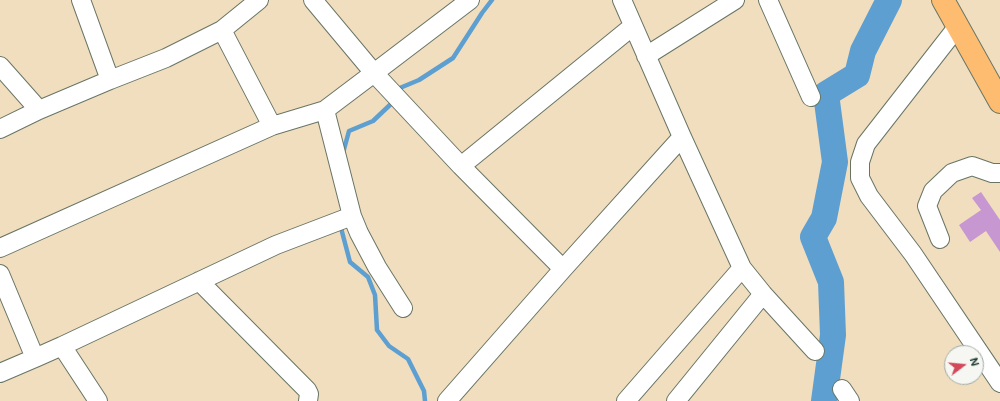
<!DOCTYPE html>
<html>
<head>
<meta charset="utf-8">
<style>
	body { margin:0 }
	#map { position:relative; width:1000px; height:401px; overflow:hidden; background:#f1debf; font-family:Mali,sans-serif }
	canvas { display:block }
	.north { position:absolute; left:944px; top:345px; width:40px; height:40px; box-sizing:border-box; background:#f6f6f2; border:1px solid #a0aca6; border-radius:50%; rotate:74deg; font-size:11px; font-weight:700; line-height:16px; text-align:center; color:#1f3d34 }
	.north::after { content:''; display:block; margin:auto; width:14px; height:18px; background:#d1495b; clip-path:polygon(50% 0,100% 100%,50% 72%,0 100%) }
</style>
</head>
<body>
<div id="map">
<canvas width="1000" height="401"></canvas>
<div class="north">N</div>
</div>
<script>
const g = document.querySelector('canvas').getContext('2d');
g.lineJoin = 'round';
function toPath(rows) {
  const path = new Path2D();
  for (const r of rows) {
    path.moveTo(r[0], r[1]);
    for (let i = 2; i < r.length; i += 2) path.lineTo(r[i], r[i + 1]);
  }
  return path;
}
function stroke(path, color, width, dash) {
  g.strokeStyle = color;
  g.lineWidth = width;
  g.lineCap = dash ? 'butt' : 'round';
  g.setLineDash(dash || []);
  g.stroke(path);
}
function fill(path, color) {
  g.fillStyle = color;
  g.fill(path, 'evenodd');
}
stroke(toPath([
	[395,90,419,80,453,58,482,13,492,0],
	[343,153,349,131,373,121,393,102,393,100],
	[342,225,341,228,350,262,368,277,375,295,377,330,389,346,408,359,424,391,425,401]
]), '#5e9fd1', 4.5);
stroke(toPath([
	[824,401,833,335,831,282,813,237,824,218,835,162,826,94,857,75,863,51,889,0]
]), '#5e9fd1', 26);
fill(toPath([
	[981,192,1000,220,1000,252,986,231,970,242,959,225,981,210,972,198]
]), '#c697d0');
const minor = toPath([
	[81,0,110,80],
	[313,0,374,73,461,166,563,269],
	[622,0,682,137,742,268,763,294,815,351],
	[768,0,811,97],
	[958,26,866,144,860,162,860,178,869,196,913,254,1000,383],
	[222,30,272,126],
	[646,56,735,0],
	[0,66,39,110],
	[325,110,374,73,470,0],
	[0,129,39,110,110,80,166,58,222,30,259,0],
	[461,166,633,26],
	[352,216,359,233,377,267,403,308],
	[940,239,927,206,933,191,952,173,972,166,992,173,1000,173],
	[0,248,272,126,325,110,352,216,276,245,62,346],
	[0,274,35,358,0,373],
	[199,281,307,390,309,394,308,401],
	[35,358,62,346,98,401],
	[842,389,850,401],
	[447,401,563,269,682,137],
	[626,401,742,268],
	[676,401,763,294]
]);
const major = toPath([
	[943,0,1000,102]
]);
stroke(minor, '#687565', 20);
stroke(major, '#687565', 24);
stroke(minor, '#fff', 18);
stroke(major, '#fdbc70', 22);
</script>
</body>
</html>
